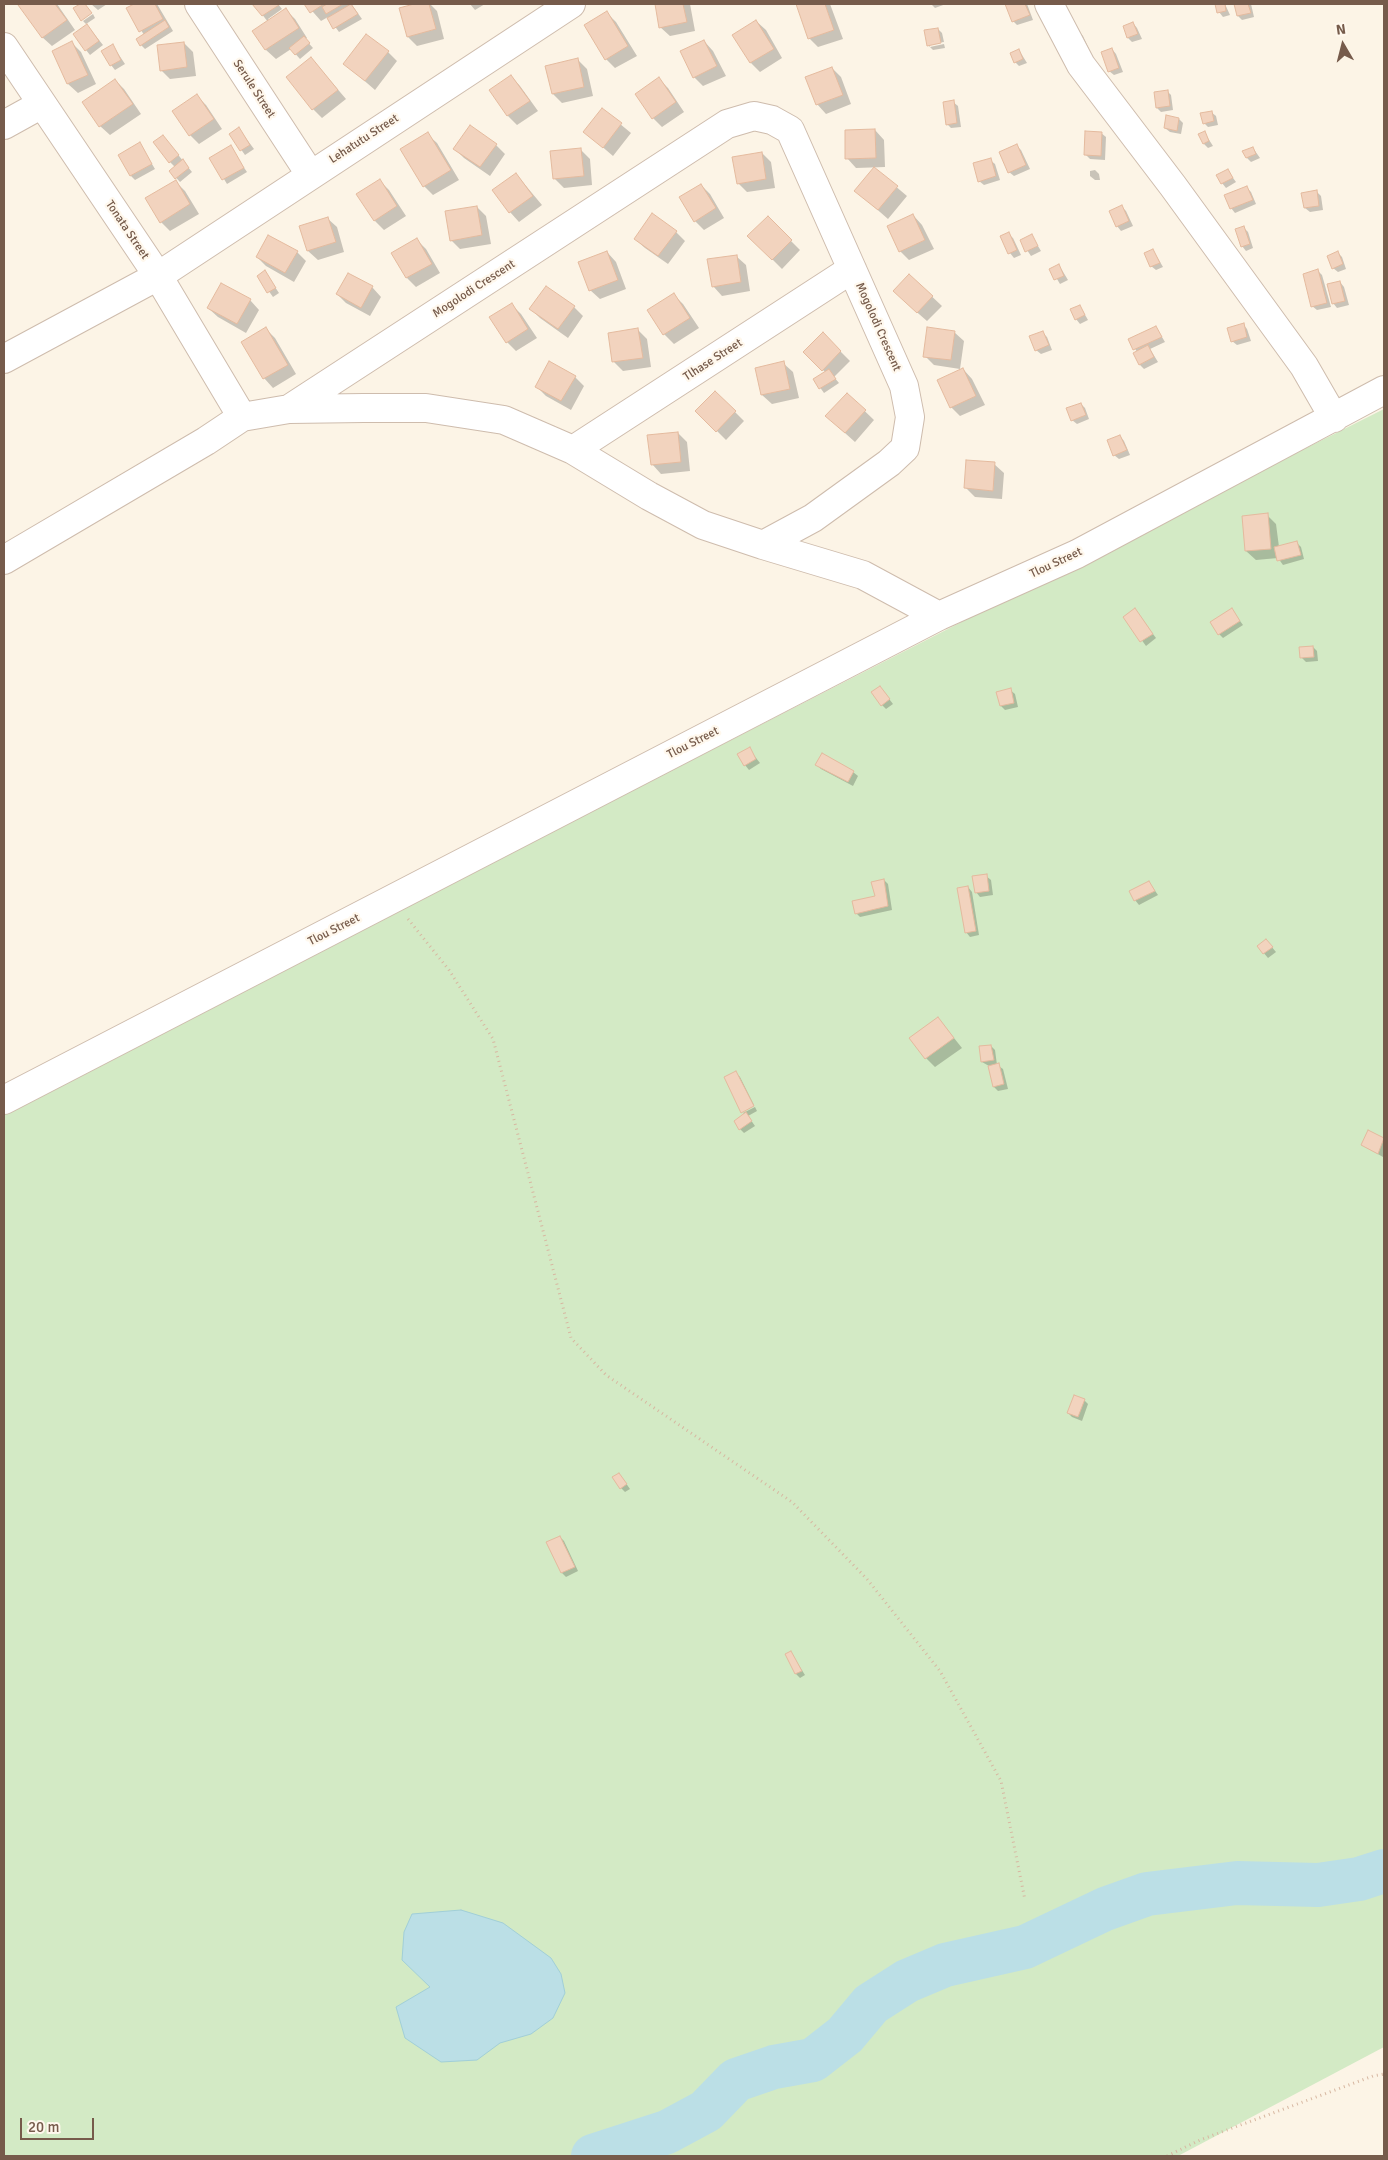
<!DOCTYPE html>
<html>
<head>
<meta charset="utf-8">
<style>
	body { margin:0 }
	#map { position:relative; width:1388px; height:2160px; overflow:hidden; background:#fcf4e6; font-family:Signika,sans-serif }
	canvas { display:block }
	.frame { position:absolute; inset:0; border:5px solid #765b4b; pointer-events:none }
	.north { position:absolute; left:1318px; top:20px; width:50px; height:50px; -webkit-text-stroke:4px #fff8ed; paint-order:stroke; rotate:352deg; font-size:14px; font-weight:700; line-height:20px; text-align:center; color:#765b4b }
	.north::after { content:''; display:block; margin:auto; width:18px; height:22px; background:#765b4b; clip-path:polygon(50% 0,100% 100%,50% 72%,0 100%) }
	.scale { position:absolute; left:20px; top:2118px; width:74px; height:22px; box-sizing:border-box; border:2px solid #765b4b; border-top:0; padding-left:6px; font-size:15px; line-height:18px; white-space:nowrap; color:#765b4b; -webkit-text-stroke:4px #fff8ed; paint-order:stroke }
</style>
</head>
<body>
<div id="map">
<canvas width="1388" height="2160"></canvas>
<div class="frame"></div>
<div class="north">N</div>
<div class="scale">20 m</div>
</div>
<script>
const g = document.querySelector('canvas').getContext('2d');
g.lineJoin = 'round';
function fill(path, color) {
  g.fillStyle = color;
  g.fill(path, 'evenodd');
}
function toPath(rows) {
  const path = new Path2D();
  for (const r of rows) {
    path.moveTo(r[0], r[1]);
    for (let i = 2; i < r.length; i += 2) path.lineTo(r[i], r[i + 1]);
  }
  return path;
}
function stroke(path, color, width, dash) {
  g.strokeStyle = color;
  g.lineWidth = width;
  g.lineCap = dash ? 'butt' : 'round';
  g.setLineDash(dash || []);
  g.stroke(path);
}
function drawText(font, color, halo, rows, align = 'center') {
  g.font = font + ' Signika,sans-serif';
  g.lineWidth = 4.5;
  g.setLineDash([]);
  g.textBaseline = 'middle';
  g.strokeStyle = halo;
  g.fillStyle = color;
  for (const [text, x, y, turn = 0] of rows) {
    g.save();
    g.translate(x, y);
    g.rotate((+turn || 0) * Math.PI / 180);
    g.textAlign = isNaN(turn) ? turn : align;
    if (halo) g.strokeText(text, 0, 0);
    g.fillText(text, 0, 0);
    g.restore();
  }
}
fill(toPath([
	[1384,409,1384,2047,1178,2156,4,2156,4,1112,1071,566]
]), '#d3eac5');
const water = toPath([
	[461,1910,503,1923,551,1958,561,1974,565,1993,553,2018,531,2034,500,2043,477,2060,441,2062,405,2038,396,2007,430,1987,402,1960,404,1932,412,1914,461,1910]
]);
fill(water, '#bbdfe6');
stroke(water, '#a1cfd8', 1);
fill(toPath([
	[23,4,57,4,75,30,52,46,42,37,20,6],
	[91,4,107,4,98,10],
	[136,4,157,4,173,31,145,49,141,45,144,35,128,8],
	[254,4,278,4,282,9,268,19,269,21,286,10,295,19,307,38,305,39,313,48,300,59,291,49,276,59,266,50,254,31,268,22],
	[306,4,355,4,352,5,362,19,339,32,328,17,321,21],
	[419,4,430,4,437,11,444,39,417,46,408,37,400,9],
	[470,4,485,4,475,10],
	[656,4,690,4,695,31,670,36,660,27],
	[797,4,830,4,843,39,818,47,809,38],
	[931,4,946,4,935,8],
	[1007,4,1027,4,1033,20,1017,25,1013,21],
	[1217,4,1225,4,1230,15,1223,17,1219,12],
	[1235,4,1251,4,1254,17,1242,20,1238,16],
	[607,13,616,22,637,56,615,68,606,59],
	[93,14,95,18,86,24,83,21],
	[756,21,766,30,782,58,760,72,751,63],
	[1133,23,1137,28,1142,39,1132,42,1128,38],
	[938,29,942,33,944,42,930,44,930,47,944,44,945,48,933,50,929,46],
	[91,30,103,45,90,55,86,50],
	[1079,31,1083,36,1089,49,1080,52,1071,34],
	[704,41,713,51,726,76,703,86,694,77],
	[72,43,81,52,96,84,78,93,68,84,54,51],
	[184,43,193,52,196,76,170,79,161,70],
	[113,46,125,64,115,70,111,65],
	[1112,49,1116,54,1123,72,1114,75,1109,71],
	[1019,50,1027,63,1019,66,1015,62],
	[388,52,397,61,375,90,345,64],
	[311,58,346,99,322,118,313,109],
	[578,60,587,69,593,96,562,103,553,94,546,67],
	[832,68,841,77,851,104,826,114,817,104],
	[511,76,520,86,538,111,517,125,508,116,491,90],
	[659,79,668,88,684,112,662,127,653,118],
	[115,80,124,89,141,114,110,135,100,126],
	[1167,91,1171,95,1173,110,1161,112,1157,108],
	[197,96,206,105,222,129,199,144,190,135],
	[953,102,958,106,961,127,951,128,947,124],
	[602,109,631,133,613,156,585,132],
	[1211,112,1216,116,1218,125,1208,127,1204,123],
	[1179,119,1183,123,1181,134,1170,132,1165,128],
	[239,129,254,149,245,155,230,134],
	[875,130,884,140,885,167,856,168,847,158],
	[1204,132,1213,146,1208,148,1204,144],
	[1101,133,1106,137,1105,160,1090,159,1086,155],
	[427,134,437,143,459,180,433,195,424,186],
	[167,141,192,172,180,182,170,171,175,167,170,162],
	[140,144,155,169,135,180,131,176],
	[496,145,505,154,490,176,464,158,455,149],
	[1016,145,1021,150,1030,169,1014,176,1009,172],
	[230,147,247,172,227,184,211,158],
	[1253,148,1260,158,1251,162,1247,158],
	[580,149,590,159,592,185,564,188,554,178],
	[762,153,771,162,775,188,747,192,738,183],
	[990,160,995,164,1000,180,984,185,979,181],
	[874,168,907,196,888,219,856,191],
	[1095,170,1099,174,1100,180,1095,180,1090,176,1090,171],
	[1228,171,1236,182,1226,188,1222,183],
	[516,174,542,205,519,222,510,212],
	[380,181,389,190,406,216,384,230,375,221],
	[176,182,185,191,199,214,170,231,161,222],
	[701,185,710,194,724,218,704,230,695,221],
	[1247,188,1251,192,1256,204,1235,213,1231,208],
	[1316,191,1321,196,1323,210,1310,212,1305,208],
	[477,207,486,216,491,244,460,249,451,240],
	[1122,207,1126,211,1133,226,1121,231,1117,226],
	[913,215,922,225,934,249,909,260,900,251],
	[327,218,337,227,344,252,318,260,308,251,301,226],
	[768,218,800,250,782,269,749,236],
	[1244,228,1248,232,1253,248,1246,251,1242,246],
	[676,232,685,241,668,264,645,248,635,239],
	[1008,234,1013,238,1021,255,1014,258,1010,253,1002,237],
	[1032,236,1041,251,1031,256,1021,241],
	[417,240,426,249,440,273,416,287,407,278,393,253],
	[1153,250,1163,267,1156,270,1151,266],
	[297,252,306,261,294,282,266,266,257,257],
	[607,252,616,262,626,289,600,299,590,290],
	[1338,253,1342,257,1346,269,1338,272,1333,268],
	[736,256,746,265,750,291,722,296,713,286],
	[1059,265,1068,280,1060,284,1051,269],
	[1318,271,1322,275,1331,307,1317,310,1312,306],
	[265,272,279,293,273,297,258,276],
	[909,275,942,306,927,321,904,301],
	[1340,282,1344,287,1349,305,1337,308,1333,303],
	[372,287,381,297,370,316,346,303,337,294],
	[674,295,683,304,699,328,674,344,664,334,649,310],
	[250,300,259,310,246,333,218,317,208,308],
	[511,304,521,314,537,338,516,351,507,342],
	[1080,306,1088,320,1080,324,1076,319],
	[574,307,583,316,568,338,540,318,531,309],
	[1243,324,1247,329,1251,341,1237,345,1232,341],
	[1156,327,1165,342,1150,349,1158,362,1144,369,1140,365,1135,353,1137,352,1130,340],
	[266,329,275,338,296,374,273,388,264,378],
	[637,329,647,339,651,367,623,371,614,362,609,334],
	[954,332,964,341,960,369,934,365,925,356],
	[1042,332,1047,337,1052,350,1041,354,1036,350],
	[823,334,850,361,834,377,839,383,824,393,814,379,825,372,805,352],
	[783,363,793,372,799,398,772,404,762,395,757,369],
	[963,369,972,379,985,405,960,416,951,407],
	[575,377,584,386,571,410,546,396,536,386],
	[715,392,744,421,726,440,697,411],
	[847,394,874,420,855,442,836,425],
	[1081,404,1085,408,1089,419,1077,424,1072,420],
	[678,433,687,442,690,471,661,474,652,464],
	[1120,436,1124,441,1130,455,1119,459,1114,455],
	[994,464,1004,473,1002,499,975,497,966,488],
	[1267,515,1276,524,1279,547,1297,543,1301,547,1304,559,1283,565,1278,558,1256,560,1246,551],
	[1135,610,1156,638,1146,646,1125,617],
	[1232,610,1243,625,1223,638,1219,634],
	[1313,647,1317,651,1318,661,1306,662,1302,658],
	[880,687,893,704,886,709,882,705],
	[1010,690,1015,694,1018,707,1005,710,1001,706],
	[749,749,760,763,749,770,745,765],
	[817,765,853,772,858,776,853,786,821,769],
	[986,876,991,880,993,895,980,897,976,892],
	[884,880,888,884,892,910,860,917,856,913,876,897],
	[1149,882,1158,895,1139,905,1135,900],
	[968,887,972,892,979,935,970,937,966,932],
	[1270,945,1276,952,1268,958,1258,946],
	[938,1018,962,1048,935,1067,926,1058],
	[991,1046,995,1050,997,1065,1003,1069,1008,1089,998,1091,994,1087,989,1066,982,1062],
	[736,1073,740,1077,754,1105,742,1111],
	[755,1107,757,1111,748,1116,755,1126,744,1133,740,1129,745,1115,743,1113],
	[1369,1132,1384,1140,1383,1157,1362,1145],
	[1084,1400,1088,1404,1082,1421,1072,1417,1068,1413],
	[623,1479,630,1489,625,1492,621,1488],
	[560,1537,564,1541,578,1571,566,1577,562,1573],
	[791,1653,805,1675,800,1678,796,1674]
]), '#0003');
stroke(toPath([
	[593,2156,667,2132,706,2111,736,2080,774,2067,813,2060,845,2035,871,2004,907,1981,945,1965,1025,1947,1105,1909,1147,1894,1237,1883,1318,1885,1359,1879,1384,1871]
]), '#bbdfe6', 44);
const building = toPath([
	[21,4,55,4,67,20,42,38,18,5,21,4],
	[80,4,85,4,92,13,81,21,73,8,80,4],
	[134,4,155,4,163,19,139,32,126,8,134,4],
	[252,4,278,4,279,5,262,16,252,4],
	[304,4,324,4,310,13,304,4],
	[327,4,343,4,326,14,322,7,327,4],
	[351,4,358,14,333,29,327,18,351,4],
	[414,4,429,4,436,29,407,37,399,8,414,4],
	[655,4,683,4,687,22,659,28,655,4],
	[796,4,825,4,834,30,808,39,796,4],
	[1005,4,1025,4,1030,15,1012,22,1005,4],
	[1215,4,1225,4,1226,11,1217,13,1215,4],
	[1234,4,1248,4,1251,13,1237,16,1234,4],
	[286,8,299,28,265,50,252,31,286,8],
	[607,11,628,46,605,60,584,25,607,11],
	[165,20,169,27,140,46,136,39,165,20],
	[756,20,774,49,750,63,732,35,756,20],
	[1133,22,1138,34,1127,38,1123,26,1133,22],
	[87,24,99,41,85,51,73,34,87,24],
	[938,28,941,43,927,46,924,30,938,28],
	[366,34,389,51,365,81,343,64,366,34],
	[304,36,310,43,295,55,289,48,304,36],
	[704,40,717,66,693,78,680,51,704,40],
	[72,41,88,75,67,84,52,51,72,41],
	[184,42,187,67,160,71,157,45,184,42],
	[113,44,121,60,110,66,101,51,113,44],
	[1112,48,1119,68,1108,72,1101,52,1112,48],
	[1019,49,1023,59,1014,63,1010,53,1019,49],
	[311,57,338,90,312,110,286,77,311,57],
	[578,58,584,87,552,94,545,66,578,58],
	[832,67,843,95,816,105,805,77,832,67],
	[511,75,530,101,507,116,489,90,511,75],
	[659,77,676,102,652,119,635,94,659,77],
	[115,79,133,104,99,127,82,102,115,79],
	[1168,90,1170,106,1156,108,1154,92,1168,90],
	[197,94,214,119,189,136,172,111,197,94],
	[954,100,957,123,946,125,943,102,954,100],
	[602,108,622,123,603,148,583,132,602,108],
	[1212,111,1214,121,1203,124,1200,113,1212,111],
	[1166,115,1179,118,1177,131,1164,128,1166,115],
	[470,125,497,144,480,167,453,149,470,125],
	[239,127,250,145,240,151,229,134,239,127],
	[875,129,876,158,845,159,845,130,875,129],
	[1085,131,1102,132,1101,156,1084,155,1085,131],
	[1205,131,1209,141,1203,144,1198,134,1205,131],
	[428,132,451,170,423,187,400,149,428,132],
	[163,135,179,155,169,163,153,142,163,135],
	[140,142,152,164,130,176,118,155,140,142],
	[1017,144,1026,165,1008,173,999,152,1017,144],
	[231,145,244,168,222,180,209,158,231,145],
	[1253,147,1256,154,1246,158,1242,151,1253,147],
	[581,148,584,176,553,179,550,151,581,148],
	[762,152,766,179,737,184,732,157,762,152],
	[991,158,996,176,978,182,973,163,991,158],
	[183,159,189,168,175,179,169,171,183,159],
	[874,167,898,186,878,210,854,191,874,167],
	[1228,169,1233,178,1221,184,1216,175,1228,169],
	[516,173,533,196,509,213,492,190,516,173],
	[380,179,397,206,374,221,356,194,380,179],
	[176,180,190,204,160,223,145,198,176,180],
	[701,184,716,208,694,222,679,197,701,184],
	[1247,186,1253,200,1230,209,1224,195,1247,186],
	[1317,190,1319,206,1304,208,1301,193,1317,190],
	[1122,205,1129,221,1116,227,1109,211,1122,205],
	[477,206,482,235,450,241,445,211,477,206],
	[652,213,677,231,658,256,634,239,652,213],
	[913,214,925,240,899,252,887,226,913,214],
	[768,216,792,240,772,260,747,236,768,216],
	[328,217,336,242,307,251,299,226,328,217],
	[1244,226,1250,244,1241,247,1235,229,1244,226],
	[1009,232,1017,250,1008,254,1000,236,1009,232],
	[1032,234,1038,246,1025,252,1020,240,1032,234],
	[268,235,298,251,285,273,256,257,268,235],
	[417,238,432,264,406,278,391,253,417,238],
	[1153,249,1160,263,1150,267,1144,253,1153,249],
	[607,251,618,280,589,291,578,262,607,251],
	[1338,251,1343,264,1332,269,1327,256,1338,251],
	[737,255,741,282,712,287,707,259,737,255],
	[1059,264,1064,276,1054,280,1049,269,1059,264],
	[1318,269,1327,303,1311,307,1303,274,1318,269],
	[265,270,276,288,267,293,257,276,265,270],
	[348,273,373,286,361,308,336,294,348,273],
	[909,274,933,296,917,313,893,291,909,274],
	[1340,281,1345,301,1332,304,1327,284,1340,281],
	[221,283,251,299,237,324,207,308,221,283],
	[546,286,575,306,558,329,529,309,546,286],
	[674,293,690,318,663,335,647,310,674,293],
	[512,303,528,329,506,343,489,317,512,303],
	[1080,305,1085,315,1075,320,1070,309,1080,305],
	[1244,323,1247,337,1231,342,1227,328,1244,323],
	[1156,326,1162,337,1133,350,1128,339,1156,326],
	[266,327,288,365,263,379,241,342,266,327],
	[927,327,955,331,951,360,923,357,927,327],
	[638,328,643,358,612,362,608,333,638,328],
	[1043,331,1049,345,1035,351,1029,336,1043,331],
	[823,332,841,351,822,371,803,352,823,332],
	[1148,345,1154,357,1139,365,1133,353,1148,345],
	[549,361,576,376,561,401,535,387,549,361],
	[784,361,790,389,761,395,755,368,784,361],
	[963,368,976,396,950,408,937,380,963,368],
	[829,369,836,379,819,389,813,379,829,369],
	[715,391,736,411,716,432,695,411,715,391],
	[847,393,866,410,845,433,825,416,847,393],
	[1081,403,1086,415,1071,421,1066,408,1081,403],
	[678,432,681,462,651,465,647,435,678,432],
	[1120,435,1127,450,1113,456,1107,440,1120,435],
	[966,460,995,462,993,491,964,488,966,460],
	[1268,513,1271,549,1245,551,1242,516,1268,513],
	[1297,541,1301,555,1277,561,1274,547,1297,541],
	[1135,608,1153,634,1140,642,1123,617,1135,608],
	[1232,608,1240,621,1218,635,1210,622,1232,608],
	[1313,646,1314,657,1300,658,1299,647,1313,646],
	[880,686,890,699,881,706,871,692,880,686],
	[1011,688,1014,703,1000,706,996,692,1011,688],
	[750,747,756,759,744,766,737,754,750,747],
	[822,753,854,771,848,782,815,765,822,753],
	[987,874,989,891,975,893,972,876,987,874],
	[884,879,888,906,855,914,852,901,875,896,871,882,884,879],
	[1149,881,1155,891,1134,901,1129,891,1149,881],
	[968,886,976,931,965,933,957,888,968,886],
	[1266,939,1273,947,1263,954,1257,946,1266,939],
	[938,1017,954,1038,925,1059,909,1038,938,1017],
	[991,1045,994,1060,981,1062,979,1046,991,1045],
	[999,1063,1004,1084,993,1087,988,1066,999,1063],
	[736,1071,754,1106,741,1113,724,1077,736,1071],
	[746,1112,752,1121,739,1130,734,1121,746,1112],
	[1368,1130,1384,1138,1378,1154,1361,1145,1368,1130],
	[1074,1395,1085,1399,1078,1417,1067,1413,1074,1395],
	[619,1473,627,1484,620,1489,612,1477,619,1473],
	[560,1536,575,1567,561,1573,546,1542,560,1536],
	[791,1651,802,1671,795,1674,785,1654,791,1651]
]);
fill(building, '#f2d3be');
stroke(building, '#e4ba9e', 1);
const street = toPath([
	[199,4,310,174],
	[1049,4,1081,65,1173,186,1304,366,1334,418],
	[4,47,158,276,242,417],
	[4,125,42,104],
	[4,359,158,276,571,4],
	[573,450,852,269],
	[763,545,863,575,939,616],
	[4,560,206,441,242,417,289,409,364,408,426,408,504,420,573,450,649,496,703,525,763,545,813,518,889,463,905,448,910,417,904,386,790,130,772,120,754,116,727,124,289,409],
	[4,1100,939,616,1077,554,1384,390]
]);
stroke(street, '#cebcad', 30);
stroke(toPath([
	[408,919,449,970,493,1039,571,1338,606,1375,792,1502,867,1579,940,1671,1001,1781,1025,1900],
	[1167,2156,1200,2140,1373,2076,1384,2074]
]), '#d7b7a1', 3, [1, 4]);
stroke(street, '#fff', 28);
drawText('12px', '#765b4b', '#fff8ed', [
	["Serule Street",254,89,57],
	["Lehatutu Street",364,139,-33],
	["Tonata Street",127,230,56],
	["Mogolodi Crescent",474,289,-33],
	["Mogolodi Crescent",878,327,66],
	["Tlhase Street",713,360,-33],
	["Tlou Street",1056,563,-25],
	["Tlou Street",693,743,-27],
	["Tlou Street",334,930,-27]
]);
</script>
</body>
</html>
